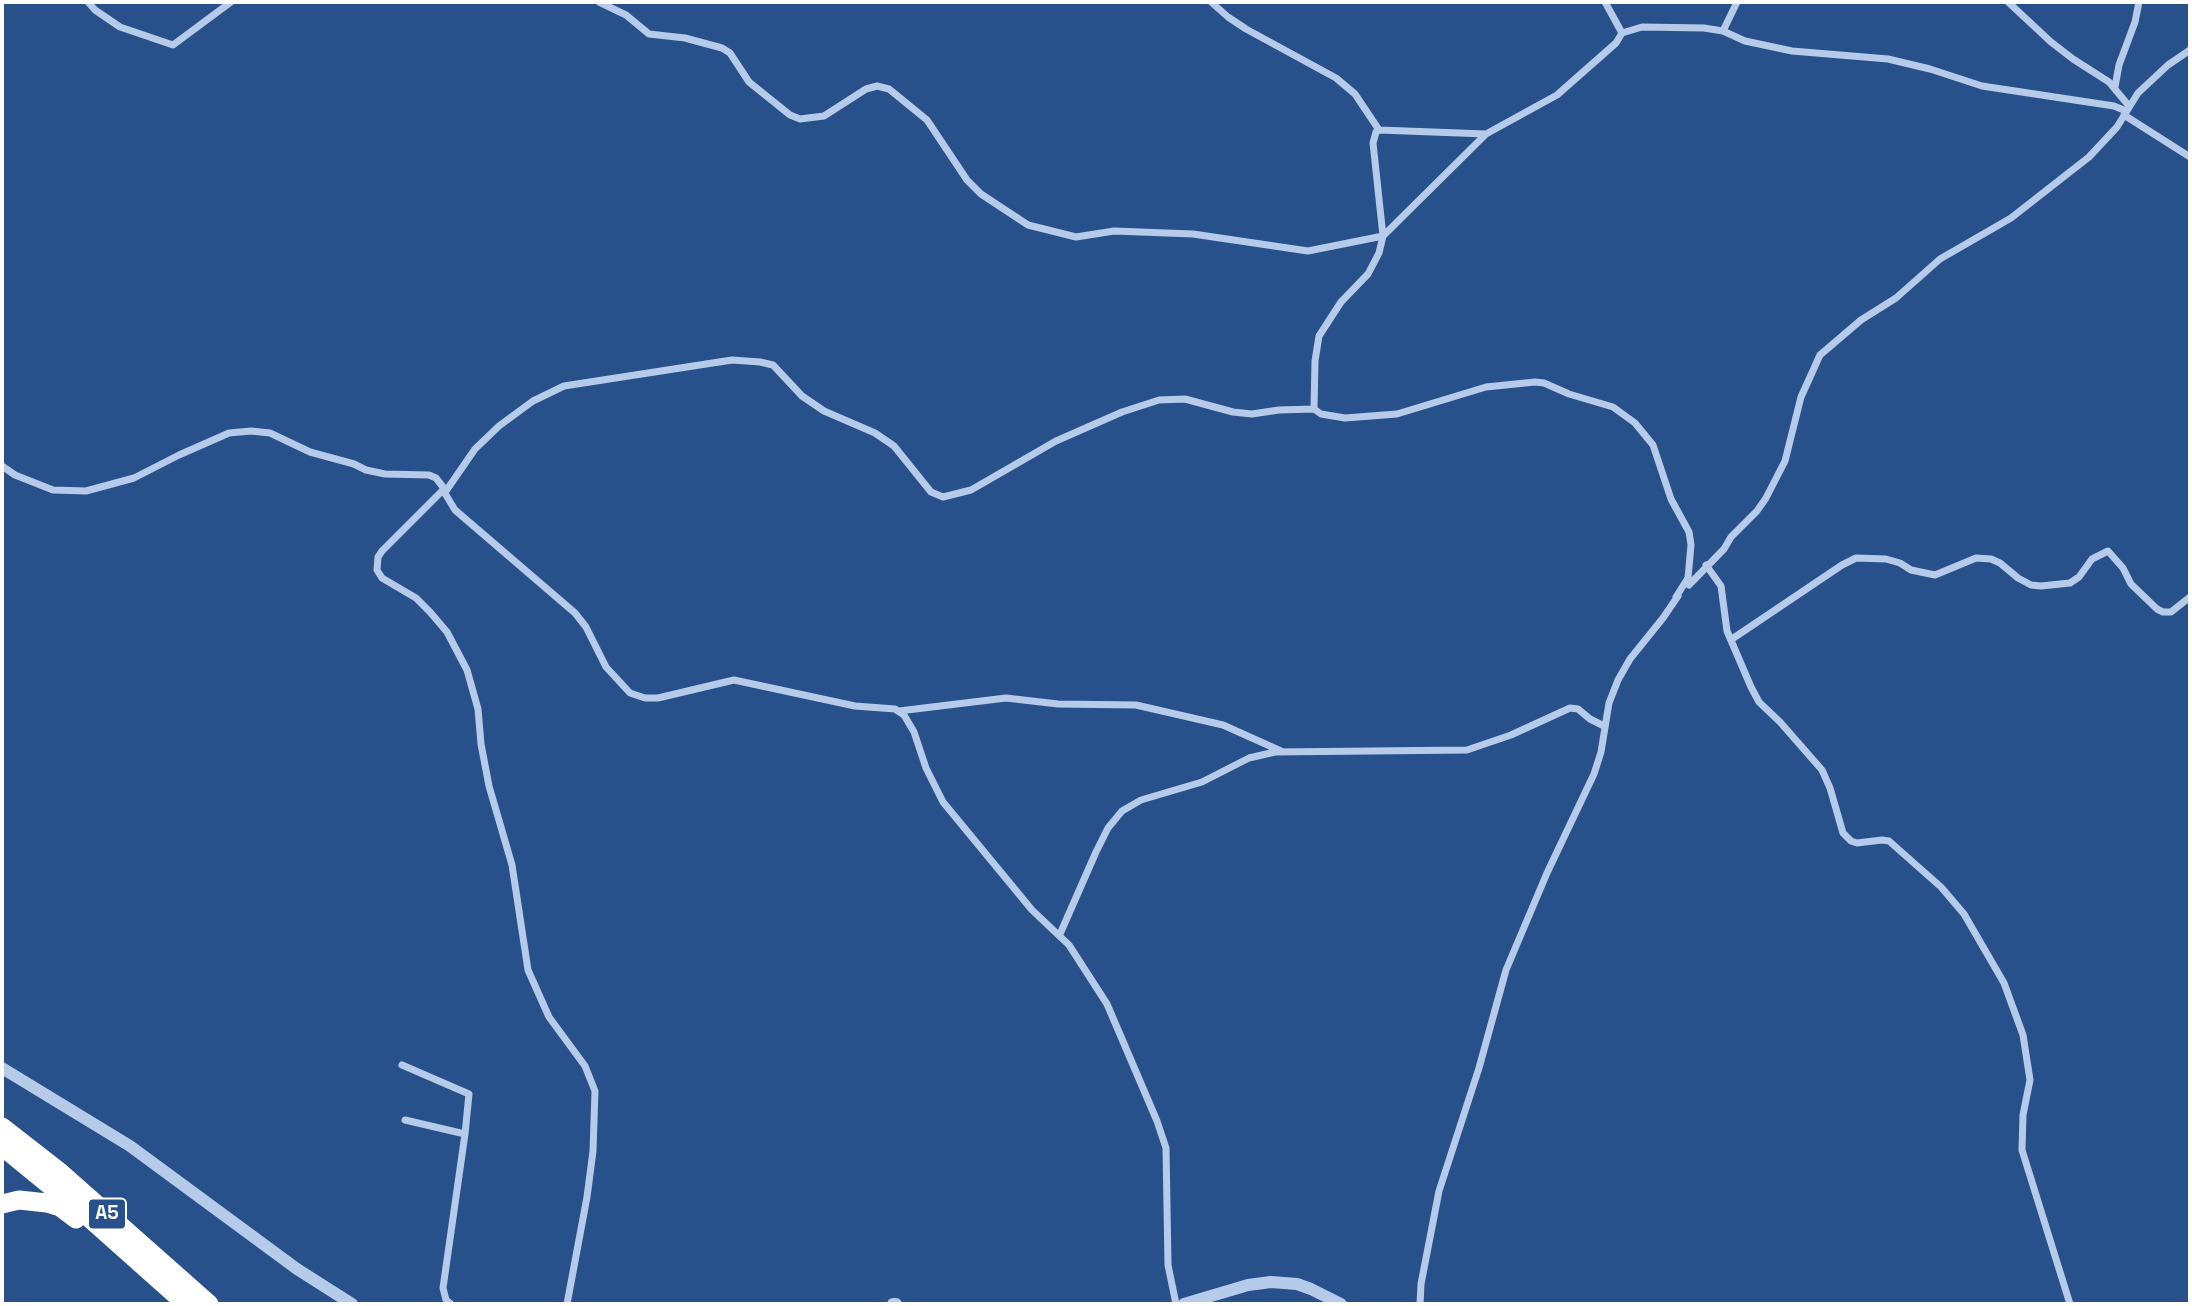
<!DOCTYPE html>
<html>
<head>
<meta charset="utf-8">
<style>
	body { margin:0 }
	#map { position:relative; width:2192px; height:1306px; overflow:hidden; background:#28508a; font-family:"Space Grotesk",sans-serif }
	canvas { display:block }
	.frame { position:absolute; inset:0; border:4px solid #fff; pointer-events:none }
</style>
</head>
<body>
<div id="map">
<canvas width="2192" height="1306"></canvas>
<div class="frame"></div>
</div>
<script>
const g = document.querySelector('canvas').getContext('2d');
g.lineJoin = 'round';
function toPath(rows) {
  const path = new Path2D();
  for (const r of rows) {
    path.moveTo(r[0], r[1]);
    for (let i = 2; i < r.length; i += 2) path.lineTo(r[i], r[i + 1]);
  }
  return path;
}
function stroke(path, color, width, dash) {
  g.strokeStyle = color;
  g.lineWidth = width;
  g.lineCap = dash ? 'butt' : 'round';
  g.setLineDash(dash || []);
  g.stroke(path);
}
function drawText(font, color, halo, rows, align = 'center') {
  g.font = font + ' "Space Grotesk",sans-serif';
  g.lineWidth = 6;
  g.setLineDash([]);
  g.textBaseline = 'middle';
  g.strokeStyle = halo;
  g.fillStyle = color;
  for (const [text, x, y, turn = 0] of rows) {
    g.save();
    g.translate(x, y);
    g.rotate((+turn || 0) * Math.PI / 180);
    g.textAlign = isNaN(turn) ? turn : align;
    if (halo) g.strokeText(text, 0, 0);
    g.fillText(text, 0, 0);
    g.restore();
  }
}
stroke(toPath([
	[88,2,95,10,120,27,173,45,231,2],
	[599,2,626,15,649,34,685,38,722,48,730,53,749,82,790,115,800,119,824,116,866,89,877,86,889,89,927,120,967,180,981,194,1028,225,1076,237,1114,231,1193,234,1308,251,1383,236,1486,134],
	[1211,2,1228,17,1246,29,1336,78,1355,94,1379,130],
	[1605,2,1622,33],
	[2008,2,2051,42,2073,59,2109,82,2129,106],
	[1723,31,1737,2],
	[2115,87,2119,65,2135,22,2139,2],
	[2124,115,2190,157],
	[2,466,15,475,53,490,86,491,134,478,179,455,229,433,251,431,270,433,310,452,354,464,366,470,385,474,429,475,436,478,446,491,475,449,499,426,533,401,564,386,732,360,760,362,773,365,802,396,824,411,875,433,894,446,931,492,943,497,971,490,1056,441,1122,412,1159,400,1185,399,1233,412,1252,414,1279,410,1314,409],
	[1706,565,1721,586,1727,631,1751,687,1759,702,1780,722,1822,770,1830,788,1843,833,1851,841,1857,843,1882,840,1889,841,1941,887,1964,914,2004,983,2023,1035,2030,1080,2023,1115,2022,1150,2070,1304],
	[1689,585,1724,549,1731,537,1757,511,1766,498,1785,461,1801,397,1820,355,1861,320,1896,298,1940,259,2011,218,2089,157,2117,127,2138,93,2168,65,2190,50],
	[1676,597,1688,578,1691,545,1689,532,1671,499,1653,445,1635,423,1613,407,1569,394,1544,383,1535,382,1486,387,1397,414,1345,418,1321,414,1314,409,1315,361,1319,336,1341,302,1368,274,1379,253,1383,236,1373,143,1376,132,1379,130,1486,134,1557,95,1616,43,1622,33,1642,27,1704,28,1723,31,1745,41,1792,51,1888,59,1930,69,1982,86,2114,106,2126,111],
	[1732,639,1842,565,1856,558,1886,559,1900,563,1911,570,1935,575,1976,558,1991,559,2000,563,2018,578,2031,585,2041,586,2070,583,2079,577,2092,559,2108,551,2123,568,2131,584,2157,609,2163,612,2171,612,2190,597],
	[899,711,1006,698,1058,704,1136,705,1223,725,1281,751],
	[1060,934,1096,852,1108,828,1122,811,1141,800,1202,782,1249,758,1275,752,1467,750,1511,735,1570,708,1578,709,1590,719,1604,726],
	[402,1065,469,1094,465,1134,443,1288,446,1300,451,1304],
	[405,1120,465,1134],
	[567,1304,587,1197,593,1151,595,1091,585,1066,549,1017,528,970,512,865,489,786,481,744,478,709,467,670,447,632,430,612,416,598,382,578,377,570,378,557,382,551,443,490,455,510,575,613,586,627,606,667,630,693,645,698,658,698,734,680,855,706,895,709,904,715,914,732,926,768,943,802,1032,910,1069,945,1107,1004,1157,1121,1166,1148,1168,1265,1176,1304],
	[1420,1304,1421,1284,1439,1191,1479,1068,1506,970,1547,873,1594,774,1601,752,1609,703,1618,680,1630,659,1663,618,1678,596]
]), '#b6cbe9', 7);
stroke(toPath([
	[2,1068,130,1146,297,1269,352,1304],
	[893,1304,896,1304],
	[1184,1304,1248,1285,1271,1282,1297,1284,1311,1289,1341,1304]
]), '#b6cbe9', 12);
stroke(toPath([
	[2,1127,61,1173,209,1304],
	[2,1146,86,1215,186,1304],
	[2,1204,19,1200,47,1203,60,1207,76,1219]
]), '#fff', 19);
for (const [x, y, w] of [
	[107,1214,38]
]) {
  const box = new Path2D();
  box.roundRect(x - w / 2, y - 15.5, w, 31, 5);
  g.fillStyle = '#28508a';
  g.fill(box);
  stroke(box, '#fff', 2);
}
drawText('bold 19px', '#fff', null, [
	["A5",107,1214]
]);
</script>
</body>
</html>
